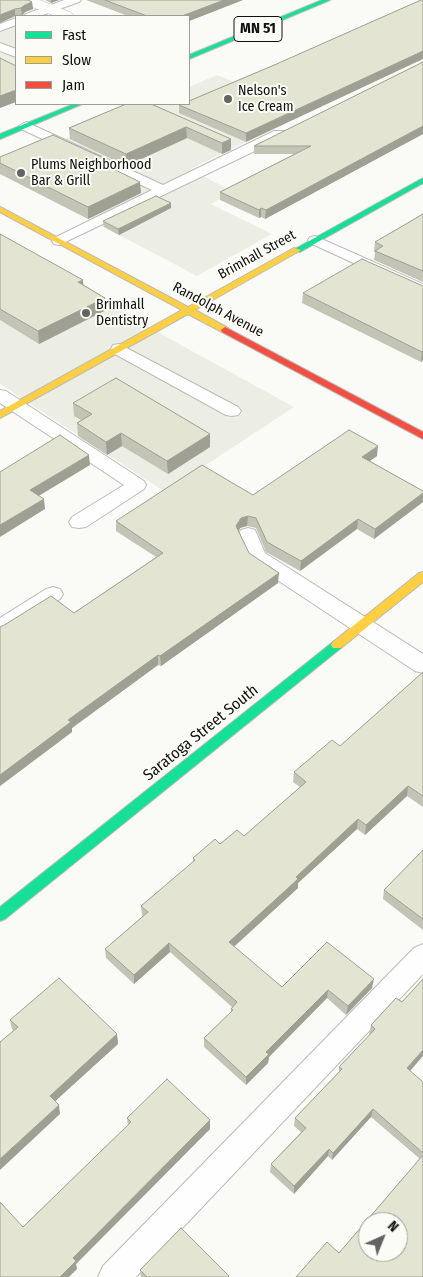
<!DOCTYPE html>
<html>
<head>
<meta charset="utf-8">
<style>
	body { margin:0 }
	#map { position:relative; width:423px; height:1277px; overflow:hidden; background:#fafbf7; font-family:"Fira Sans Condensed",sans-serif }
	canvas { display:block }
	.legend { position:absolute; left:15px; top:15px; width:175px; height:90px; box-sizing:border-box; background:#fbfcf6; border:1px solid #9d9e9a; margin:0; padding:6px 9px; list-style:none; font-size:15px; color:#111210 }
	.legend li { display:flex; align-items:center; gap:10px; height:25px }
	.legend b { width:25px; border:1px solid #9d9e9a }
	.north { position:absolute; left:358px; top:1212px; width:50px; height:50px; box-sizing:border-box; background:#fbfcf6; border:1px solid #9d9e9a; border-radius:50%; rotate:44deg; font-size:14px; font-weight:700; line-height:20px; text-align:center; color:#111210 }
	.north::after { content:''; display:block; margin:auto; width:18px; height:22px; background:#636461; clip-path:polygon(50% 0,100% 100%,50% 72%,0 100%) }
</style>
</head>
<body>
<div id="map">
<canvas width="423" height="1277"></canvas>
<ul class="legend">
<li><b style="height:6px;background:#16e098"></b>Fast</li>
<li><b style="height:6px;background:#ffcf43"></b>Slow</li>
<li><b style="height:6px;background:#f24e42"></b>Jam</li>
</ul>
<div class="north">N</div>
</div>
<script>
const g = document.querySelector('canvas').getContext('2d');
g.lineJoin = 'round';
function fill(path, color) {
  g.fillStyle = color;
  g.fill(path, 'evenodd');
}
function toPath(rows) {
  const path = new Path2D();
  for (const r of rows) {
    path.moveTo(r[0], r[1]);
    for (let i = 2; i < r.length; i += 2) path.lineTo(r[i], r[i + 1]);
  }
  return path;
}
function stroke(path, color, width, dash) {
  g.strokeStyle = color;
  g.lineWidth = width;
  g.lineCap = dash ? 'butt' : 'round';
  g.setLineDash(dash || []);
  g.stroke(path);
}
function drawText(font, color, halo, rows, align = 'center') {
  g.font = font + ' "Fira Sans Condensed",sans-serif';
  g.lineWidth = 4;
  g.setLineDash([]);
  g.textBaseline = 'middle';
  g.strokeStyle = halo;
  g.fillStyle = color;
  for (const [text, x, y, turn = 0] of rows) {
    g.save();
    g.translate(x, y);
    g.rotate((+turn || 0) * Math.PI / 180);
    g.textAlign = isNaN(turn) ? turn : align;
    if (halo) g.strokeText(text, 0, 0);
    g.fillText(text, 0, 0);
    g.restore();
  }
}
fill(toPath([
	[16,24,16,101,0,107,0,30],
	[217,75,308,112,190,169,233,192,211,204,272,234,197,276,43,195,0,165,151,104,189,104,189,87],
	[0,243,181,345,294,407,165,492,0,384]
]), '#eceee4');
const lane = toPath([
	[64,0,81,0,79,2,40,16,24,16,26,14,64,0],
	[16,18,16,25,0,31,0,24,16,18],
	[0,43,16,49,16,57,0,51,0,43],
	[26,122,163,185,274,131,284,131,286,134,284,137,59,245,54,244,52,241,54,238,152,190,21,129,19,126,26,122],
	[315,236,423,284,423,295,310,243,308,240,310,237,315,236],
	[119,344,238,407,241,411,238,415,232,416,226,415,113,353,111,349,113,345,119,344],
	[0,390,6,391,144,481,146,485,144,489,86,527,79,528,72,527,69,522,72,517,124,485,0,403,0,390],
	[248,528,255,530,265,553,423,654,423,673,415,671,250,562,238,535,241,530,248,528],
	[53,587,60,589,63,594,60,599,7,633,0,636,0,618,46,589,53,587],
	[423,944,423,974,136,1277,98,1277,103,1266,414,948,423,944]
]);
const street = toPath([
	[20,0,40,0,72,13,74,16,55,16,22,3,20,0]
]);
const fast = toPath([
	[322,0,330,0,189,59,189,55,322,0],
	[74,104,82,104,0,139,0,134,74,104],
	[423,178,423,183,300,252,293,250,423,178],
	[337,641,341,642,343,645,341,648,5,919,0,921,0,907,333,642,337,641]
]);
const slow = toPath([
	[0,207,188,307,294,248,301,250,195,310,228,328,228,332,222,332,188,314,0,418,0,411,182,310,0,212,0,207],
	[423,572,423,582,341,648,333,648,331,645,333,642,419,573,423,572]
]);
const jam = toPath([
	[225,327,423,432,423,439,222,332,221,330,225,327]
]);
stroke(lane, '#bbbbb8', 2);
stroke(street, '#bbbbb8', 1);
stroke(fast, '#bbbbb8', 2);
stroke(slow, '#bbbbb8', 2);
stroke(jam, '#bbbbb8', 2);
fill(lane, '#fefefe');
fill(street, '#fefefe');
fill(fast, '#16e098');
fill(slow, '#ffcf43');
fill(jam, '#f24e42');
fill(toPath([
	[0,0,32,2,33,9,25,12,22,16,15,16,0,23],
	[45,0,59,0,51,3],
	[86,0,243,0,189,21,189,16,128,16],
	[423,62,423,134,265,219,261,217,259,218,220,200,220,192,294,154,254,154,254,146],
	[272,66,246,142,179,113,179,105],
	[126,104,231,139,231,150,222,154,187,138,126,166,70,139,69,128],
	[0,157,110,168,141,193,88,219,0,174],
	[171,208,119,235,104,227,103,221],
	[423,214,423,282,374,260,375,252,374,252,375,242],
	[0,234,84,285,105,298,106,310,39,344,0,320],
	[423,286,423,360,421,362,302,303,303,293],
	[73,403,210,434,210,447,168,474,122,446,107,455,78,436,77,423,81,420,74,416],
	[377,456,370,461,423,491,423,502,374,539,357,529,300,571,266,552,256,528,247,526,240,528,239,531,249,553,278,583,161,666,158,665,72,728,72,732,0,786,0,627,74,613,156,557,116,531,116,521,253,495],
	[423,672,423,807,407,796,365,835,357,829,298,883,298,888,234,947,282,987,372,988,346,1015,327,998,269,1057,268,1063,246,1085,204,1047,204,1038,231,1012,231,1009,232,1007,170,952,134,984,106,958,105,949,143,916,142,915,141,906,193,862,193,858,220,844,244,836,300,787,293,782,294,772,340,746],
	[423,850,423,930,383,899,384,890],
	[396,998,410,1071,423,1082,423,1277,339,1253,420,1159,371,1117,332,1160,328,1156,294,1194,270,1172,271,1164,301,1132,294,1126,295,1118,339,1072,339,1067,370,1035,369,1034,371,1025],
	[10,1020,117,1034,118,1044,55,1101,60,1114,12,1029],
	[127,1118,210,1120,210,1129,76,1264,77,1269,23,1227,128,1125],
	[140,1270,229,1276,229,1277,141,1277]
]), '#c3c4b5');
fill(toPath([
	[51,0,59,0,51,3],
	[224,0,243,0,189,21,189,16,182,16],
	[32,2,33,9,25,12,22,16,21,8,25,5],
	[15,9,15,16,0,23,0,15],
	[423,51,423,59,246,142,246,133],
	[16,90,16,102,0,108,0,96],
	[423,126,423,134,265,219,266,210],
	[186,127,187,138,126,166,126,154],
	[231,139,231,150,222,154,222,143],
	[110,161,111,173,103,164],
	[140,182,141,193,88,219,88,207],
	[171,203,171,208,119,235,118,229],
	[261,208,261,217,259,218,259,210],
	[83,280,84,292,78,282],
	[105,298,106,310,39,344,38,331],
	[423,351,423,360,421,362,422,352],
	[121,433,122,446,107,455,106,442],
	[210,434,210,447,168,474,167,461],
	[378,446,377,456,361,467,362,457],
	[89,455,90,465,32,500,30,490],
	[423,493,423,502,374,539,375,529],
	[44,499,45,509,0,537,0,525],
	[248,516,247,526,240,528,236,536,236,526,241,518],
	[358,519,357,529,300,571,301,561],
	[279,573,278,583,161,666,160,656],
	[158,655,158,665,72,728,72,732,0,786,0,775,68,720],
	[408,786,407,796,365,835,366,825],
	[358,819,357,829,298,883,298,888,229,951,229,942,296,877],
	[169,943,170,952,134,984,134,975],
	[374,979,372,988,346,1015,348,1006],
	[328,990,327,998,269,1057,268,1063,246,1085,246,1077,266,1052],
	[117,1034,118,1044,51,1105,50,1096],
	[423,1050,423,1056,405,1077,407,1068],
	[59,1105,60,1114,0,1170,0,1159],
	[373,1109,371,1117,332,1160,333,1153],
	[210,1120,210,1129,76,1264,77,1269,69,1277,60,1277,73,1258],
	[329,1149,328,1156,294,1194,294,1186]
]), '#9fa093');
const building = toPath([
	[0,0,28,0,32,2,25,5,21,8,15,9,0,15,0,0],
	[105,0,224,0,182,16,147,16,105,0],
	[421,0,423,0,423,51,246,133,179,105,182,104,189,104,189,101,272,66,421,0],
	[0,58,16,66,16,90,0,96,0,58],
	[423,62,423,126,266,210,261,208,259,210,220,192,311,146,254,146,423,62],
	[126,104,151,104,231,139,222,143,186,127,126,154,69,128,126,104],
	[53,135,110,161,103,164,140,182,88,207,0,163,0,157,53,135],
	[156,196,171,203,118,229,103,221,156,196],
	[423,214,423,271,375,251,383,246,375,242,423,214],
	[0,234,83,280,78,282,105,298,38,331,0,309,0,234],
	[362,259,423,286,423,351,422,352,303,293,362,259],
	[116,378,210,434,167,461,121,433,106,442,77,423,92,414,73,403,116,378],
	[349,430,378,446,362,457,423,491,423,493,375,529,358,519,301,561,267,542,256,518,248,516,241,518,236,526,249,553,279,573,160,656,158,655,68,720,71,722,0,775,0,627,6,624,51,596,74,613,163,553,116,521,202,465,253,495,349,430],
	[60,435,89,455,30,490,44,499,0,525,0,472,60,435],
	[423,672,423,796,408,786,366,825,358,819,296,877,298,879,229,942,282,987,327,942,374,979,348,1006,328,990,266,1052,269,1054,246,1077,204,1038,233,1010,231,1009,237,1002,169,943,134,975,105,949,148,912,141,906,195,860,193,858,215,839,220,844,237,830,244,836,306,782,294,772,332,740,340,746,423,672],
	[423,850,423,919,384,890,423,850],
	[59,978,117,1034,50,1096,59,1105,0,1159,0,1042,18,1027,10,1020,59,978],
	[423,979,423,1050,407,1068,423,1082,423,1153,373,1109,333,1153,329,1149,294,1186,271,1164,306,1128,295,1118,342,1069,339,1067,375,1029,371,1025,396,998,402,1002,423,979],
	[167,1079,210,1120,73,1258,76,1261,60,1277,0,1277,0,1202,23,1227,131,1122,127,1118,167,1079],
	[423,1155,423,1277,296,1277,327,1242,339,1253,423,1155],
	[368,1222,398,1222,398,1252,368,1252,368,1222],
	[181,1228,229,1276,228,1277,147,1277,140,1270,181,1228]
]);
fill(building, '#e3e4d2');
stroke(building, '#9fa093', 1);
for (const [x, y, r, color] of [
	[228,99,5,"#636461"],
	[21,173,5,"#636461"],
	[86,313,5,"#636461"]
]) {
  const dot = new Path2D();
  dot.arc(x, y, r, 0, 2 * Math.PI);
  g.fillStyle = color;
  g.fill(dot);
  stroke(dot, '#fbfcf6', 2);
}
drawText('14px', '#111210', '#fbfcf6', [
	["Nelson's",238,91],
	["Ice Cream",238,107],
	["Plums Neighborhood",31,165],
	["Bar & Grill",31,181],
	["Brimhall",96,305],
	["Dentistry",96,321]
], 'left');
drawText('14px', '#111210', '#fbfcf6', [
	["Brimhall Street",257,255,-29],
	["Randolph Avenue",218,310,28]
]);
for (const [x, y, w] of [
	[258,29,48]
]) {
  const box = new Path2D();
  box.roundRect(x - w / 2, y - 12.5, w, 25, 4);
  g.fillStyle = '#fbfcf6';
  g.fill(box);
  stroke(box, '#111210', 1);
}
drawText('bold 15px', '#111210', null, [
	["MN 51",258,29]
]);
drawText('16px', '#111210', '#fbfcf6', [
	["Saratoga Street South",201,733,-39]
]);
</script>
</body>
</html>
